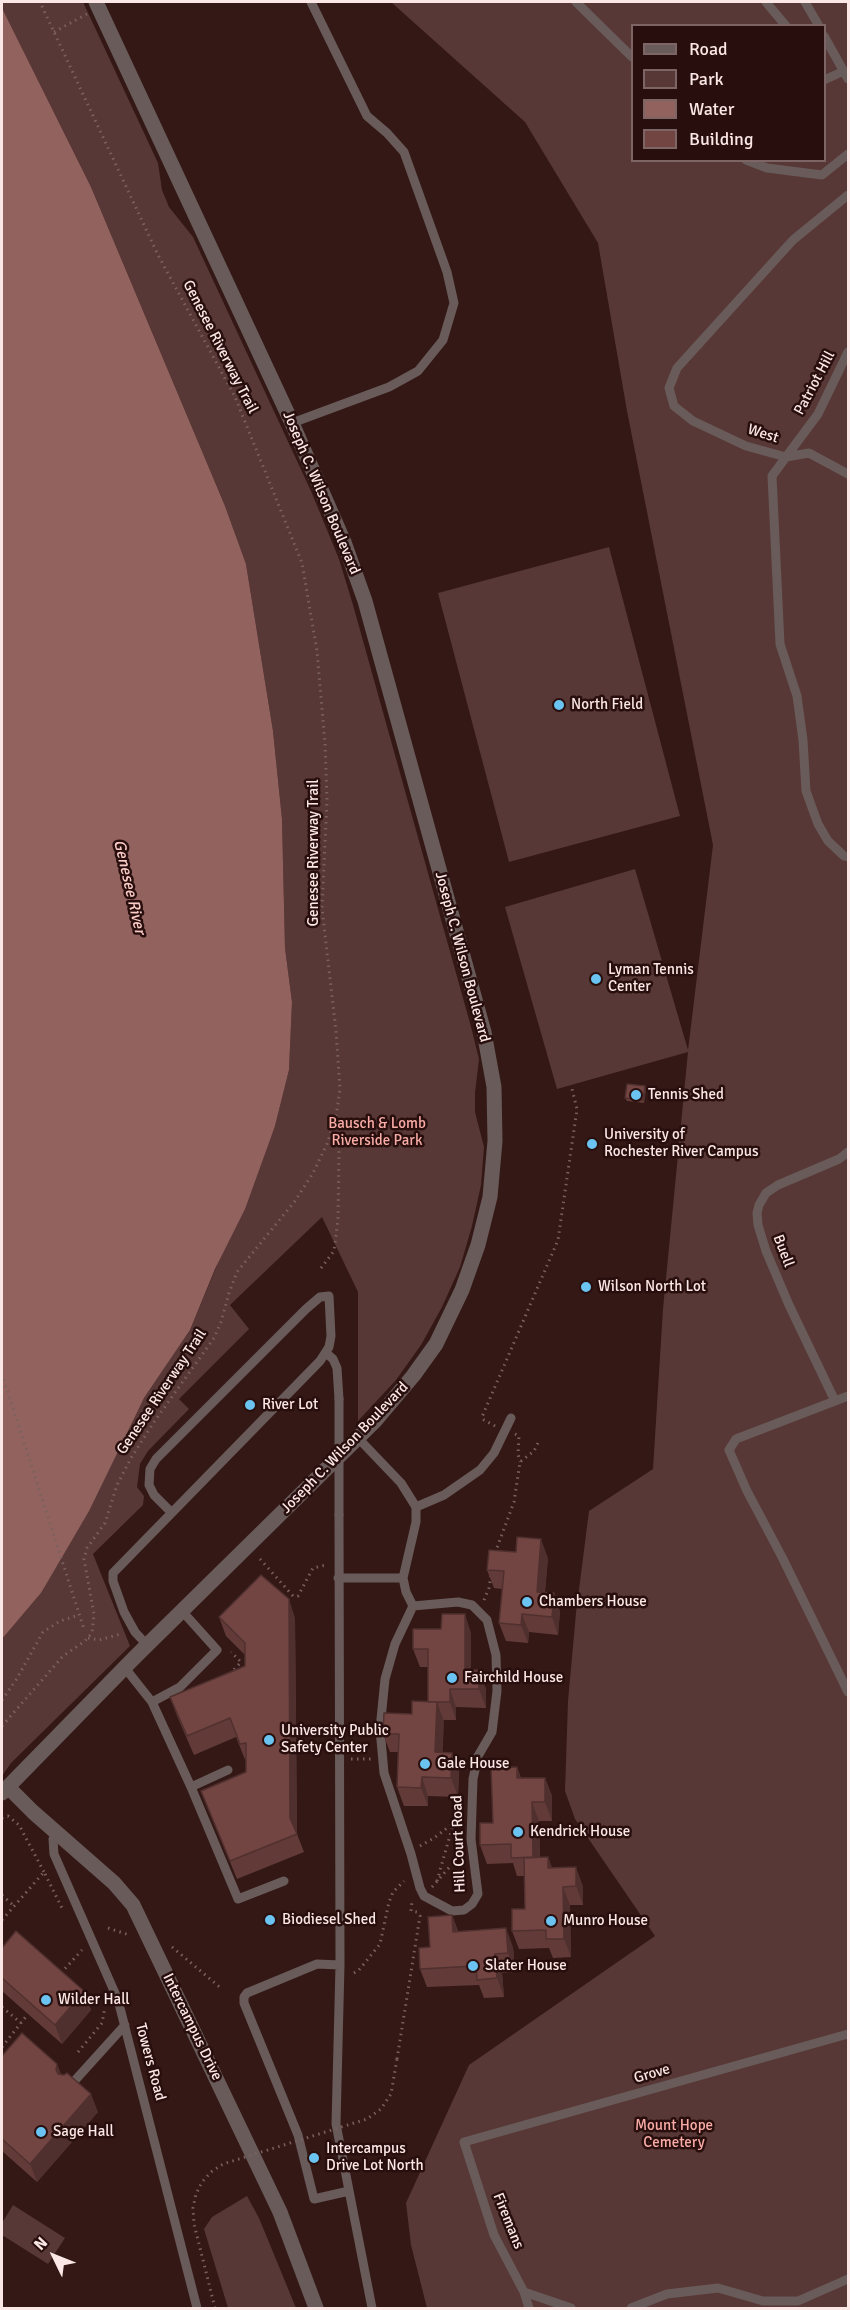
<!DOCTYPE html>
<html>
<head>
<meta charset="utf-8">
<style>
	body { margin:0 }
	#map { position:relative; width:850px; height:2310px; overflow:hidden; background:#331816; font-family:Signika,sans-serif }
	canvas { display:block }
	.frame { position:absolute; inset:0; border:3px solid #fbe7e5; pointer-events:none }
	.legend { position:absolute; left:631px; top:24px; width:195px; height:138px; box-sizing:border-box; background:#280f0e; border:2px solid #7c6564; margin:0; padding:8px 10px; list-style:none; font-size:18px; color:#fbe7e5 }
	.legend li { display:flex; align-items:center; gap:12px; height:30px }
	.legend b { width:30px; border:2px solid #7c6564 }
	.north { position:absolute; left:24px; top:2226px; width:60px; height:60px; -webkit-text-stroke:4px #280f0e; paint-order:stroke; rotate:313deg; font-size:16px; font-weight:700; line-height:24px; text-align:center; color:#fbe7e5 }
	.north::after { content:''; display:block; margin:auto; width:21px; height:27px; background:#fbe7e5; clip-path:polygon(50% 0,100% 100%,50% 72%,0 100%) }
</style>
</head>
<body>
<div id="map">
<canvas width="850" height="2310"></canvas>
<div class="frame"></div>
<ul class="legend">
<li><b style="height:8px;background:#695b59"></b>Road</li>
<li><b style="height:16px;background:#573836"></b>Park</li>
<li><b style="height:16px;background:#92625e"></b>Water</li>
<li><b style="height:16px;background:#724542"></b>Building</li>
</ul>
<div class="north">N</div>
</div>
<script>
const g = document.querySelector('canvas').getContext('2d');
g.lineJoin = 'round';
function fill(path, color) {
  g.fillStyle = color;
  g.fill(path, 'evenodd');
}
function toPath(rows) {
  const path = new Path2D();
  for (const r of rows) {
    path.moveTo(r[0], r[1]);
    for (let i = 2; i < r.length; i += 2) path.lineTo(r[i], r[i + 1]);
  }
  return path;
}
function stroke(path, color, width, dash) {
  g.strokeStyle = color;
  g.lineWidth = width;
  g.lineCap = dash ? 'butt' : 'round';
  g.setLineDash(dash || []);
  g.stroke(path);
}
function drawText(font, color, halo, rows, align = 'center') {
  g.font = font + ' Signika,sans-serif';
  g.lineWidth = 5;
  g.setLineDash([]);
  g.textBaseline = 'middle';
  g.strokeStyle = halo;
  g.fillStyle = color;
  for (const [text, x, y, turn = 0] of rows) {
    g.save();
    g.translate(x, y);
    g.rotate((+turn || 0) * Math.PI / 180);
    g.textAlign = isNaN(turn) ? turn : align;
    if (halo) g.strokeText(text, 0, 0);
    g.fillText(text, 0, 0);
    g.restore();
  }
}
fill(toPath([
	[2,2,83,2,158,163,162,190,169,207,193,237,311,491,339,559,353,605,470,1023,479,1059,475,1093,475,1112,484,1147,481,1185,472,1226,460,1267,442,1307,421,1345,396,1380,358,1421,358,1292,322,1217,230,1305,249,1329,179,1399,189,1409,148,1451,140,1464,137,1487,144,1496,143,1505,93,1554,130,1646,11,1763,2,1776,2,1639,41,1593,144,1398,190,1330,275,1126,289,1070,292,1002,285,948,282,819,273,731,246,564,225,506,91,187,2,8],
	[391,2,848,2,848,2308,427,2308,411,2245,406,2203,469,2065,655,1936,575,1819,565,1791,568,1701,576,1613,589,1511,653,1469,663,1309,688,1052,557,1089,505,907,635,869,688,1050,713,845,627,411,598,243,525,122],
	[632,26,824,26,824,160,632,160],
	[609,547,680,816,509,862,438,593],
	[247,2196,259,2218,296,2308,228,2308,204,2229,212,2217],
	[13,2205,65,2238,48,2264,2,2235,2,2223]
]), '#573836');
fill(toPath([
	[2,8,91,187,225,506,246,564,273,731,282,819,285,948,292,1002,289,1070,275,1126,245,1209,215,1269,190,1330,144,1398,89,1511,41,1593,2,1639]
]), '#92625e');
stroke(toPath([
	[54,32,87,14],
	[321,1268,334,1251,338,1220,339,1149,336,1140,330,1136],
	[2,1374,84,1629],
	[495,1426,484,1420,482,1417,558,1240,577,1109,571,1085],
	[515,1434,519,1436,518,1454,520,1462],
	[495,1553,514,1502,520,1462,534,1451,539,1441],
	[260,1559,293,1596,298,1596,313,1568,326,1565],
	[484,1600,489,1588,491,1575],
	[88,1638,99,1640,121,1634],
	[230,1674,241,1662,231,1652],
	[2,1700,16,1680,43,1632,60,1621,79,1615],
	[2,1726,63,1656,85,1641,92,1633,94,1614,84,1559,87,1548,105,1523,117,1485,131,1458,154,1422,214,1338,221,1322,229,1293,237,1272,295,1201,313,1173,327,1144,336,1117,340,1089,336,1031,322,908,327,800,325,743,317,651,302,563,235,397,158,255,40,2],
	[351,1759,371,1759],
	[2,1818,8,1816,19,1825,44,1872],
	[420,1846,434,1838,451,1825],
	[437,1881,459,1804],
	[432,1887,461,1854],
	[2,1895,14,1906],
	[2,1920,44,1872,63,1910],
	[108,1928,129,1935],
	[172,1947,222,1989],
	[61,1973,82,1950],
	[354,1973,359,1970,380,1944,389,1902,393,1892,404,1881],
	[2,2007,21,2023],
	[2,2047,28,2014],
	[78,2052,102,2023,105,2007],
	[397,2059,420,1916,417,1912,411,1911,412,1901]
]), '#7a615f', 3, [1.5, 4.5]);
stroke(toPath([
	[576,2,632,57],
	[766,2,786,26],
	[805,2,819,26],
	[824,36,848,79],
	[824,80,844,71],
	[746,160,767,168,822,175,848,154],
	[848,195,793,240,677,368,669,388,674,406,693,421,746,446,786,457,772,476,780,644,797,696,803,740,806,791,818,824,828,841,844,856,848,857],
	[292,423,389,387,418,371,443,340,454,303,447,272,404,152,387,133,367,116,311,2],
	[786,457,818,414,848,352],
	[786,457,809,453,848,474],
	[326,1353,333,1359,337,1368,339,1399],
	[848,1396,736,1439,729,1450,747,1491,782,1557,848,1692],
	[835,1401,789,1305,766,1251,758,1225,757,1213,759,1205,766,1193,778,1185,839,1159,848,1152],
	[358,1438,401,1483,416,1507,416,1522,403,1578,406,1592,413,1606],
	[416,1507,444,1495,480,1470,494,1453,511,1418],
	[339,1515,340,1965,336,2124,372,2308],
	[338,1578,403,1578],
	[458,1602,472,1605,487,1620,496,1655,497,1691,492,1732,478,1756,473,1779,471,1839,478,1894,472,1904,464,1910,452,1911,424,1896,420,1888,411,1854,384,1773,380,1729,385,1679,395,1644,413,1606,458,1602],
	[147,1645,135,1632,124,1612,113,1581,113,1573,320,1361,329,1347,331,1336,329,1296,320,1297,306,1309,156,1459,150,1469,149,1485,154,1495,171,1512],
	[125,1668,152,1702,191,1787,238,1899,284,1881],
	[152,1702,180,1687,217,1650,182,1611],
	[191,1787,228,1770],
	[57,1833,53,1839,54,1854,118,2000,197,2308],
	[340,1965,317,1964,247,1993,244,1997,244,2003,298,2135,314,2199,349,2191],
	[69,2087,125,2025],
	[524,2292,571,2308],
	[529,2308,524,2292,494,2235,464,2142,848,2034],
	[631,2308,667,2294,718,2288,763,2301,798,2301,848,2279]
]), '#695b59', 9);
stroke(toPath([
	[8,1787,33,1812,114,1883,133,1905,280,2212,316,2308]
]), '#695b59', 15);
stroke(toPath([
	[2,1793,136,1656,375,1421,413,1376,436,1344,462,1290,478,1245,490,1197,495,1141,494,1087,484,1032,365,601,344,542,292,423,96,2]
]), '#695b59', 15);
stroke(toPath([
	[215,2308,194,2224,193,2208,196,2194,202,2182,211,2172,223,2164,367,2119,381,2109,391,2094,397,2059]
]), '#7a615f', 3, [1.5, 4.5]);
stroke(toPath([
	[339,1515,339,1399]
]), '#695b59', 9);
fill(toPath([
	[645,1086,646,1089,644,1103,627,1101,625,1098],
	[548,1558,545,1592,560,1611,558,1635,529,1632,528,1643,506,1641,499,1623,502,1589,494,1588,487,1570],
	[219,1617,295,1618,297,1834,304,1852,237,1879,201,1791,246,1772,246,1762,236,1737,194,1755,177,1716,170,1697,245,1666,245,1655,226,1636],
	[471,1633,471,1670,479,1670,486,1689,486,1708,456,1707,456,1720,443,1720,442,1753,452,1753,459,1771,458,1797,428,1796,428,1806,404,1806,397,1787,398,1752,390,1752,383,1734,412,1714,428,1702,428,1667,420,1667,413,1649],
	[517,1767,521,1778,545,1778,552,1796,552,1821,539,1821,540,1857,548,1857,552,1868,583,1886,583,1905,570,1905,571,1957,553,1958,549,1948,519,1949,512,1931,525,1909,524,1876,517,1876,513,1863,487,1864,480,1845,493,1823],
	[452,1915,458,1931,513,1947,515,1972,502,1973,504,1997,484,1998,479,1985,427,1987,420,1969,430,1947],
	[2,1948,84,1991,91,2010,62,2044,2,1991],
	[2,2056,57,2064,61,2075,98,2112,37,2182,2,2151]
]), '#623b39');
fill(toPath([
	[645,1086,646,1089,644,1103,643,1100],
	[541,1539,548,1558,543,1610,537,1592],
	[554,1593,560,1611,558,1635,552,1617],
	[289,1599,295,1618,297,1834,290,1818],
	[465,1614,471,1633,471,1689,465,1670],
	[522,1614,529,1632,528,1643,521,1625],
	[479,1670,486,1689,486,1708,479,1689],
	[450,1689,456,1707,456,1720,450,1702],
	[437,1702,444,1721,442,1771,435,1752],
	[452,1753,459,1771,458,1797,451,1778],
	[517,1767,523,1786,517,1778],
	[422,1777,428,1796,428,1806,421,1788],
	[545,1778,552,1796,552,1821,545,1802],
	[532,1802,539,1821,540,1876,533,1857],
	[548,1857,555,1875,548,1868],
	[576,1867,583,1886,583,1905,576,1886],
	[563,1887,570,1905,571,1957,564,1939],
	[452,1915,458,1933,453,1932],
	[506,1928,513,1947,515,1972,508,1953],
	[495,1954,502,1973,504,1997,497,1978],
	[84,1991,91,2010,62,2044,55,2025],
	[57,2064,64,2082,56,2070],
	[91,2094,98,2112,37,2182,30,2164]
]), '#50302e');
const building = toPath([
	[627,1084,645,1086,643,1100,625,1098,627,1084],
	[517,1537,541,1539,537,1592,554,1593,552,1617,522,1614,521,1625,499,1623,504,1571,487,1570,489,1550,516,1552,517,1537],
	[261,1575,289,1599,290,1818,297,1834,230,1861,201,1791,246,1772,246,1743,240,1744,230,1718,187,1736,170,1697,245,1666,245,1643,219,1617,261,1575],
	[442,1614,465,1614,465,1670,479,1670,479,1689,450,1689,450,1702,428,1702,428,1649,413,1649,413,1629,441,1629,442,1614],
	[412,1701,437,1702,435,1752,452,1753,451,1778,422,1777,421,1788,397,1787,399,1734,383,1734,384,1713,412,1714,412,1701],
	[517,1767,517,1778,545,1778,545,1802,532,1802,533,1857,511,1858,511,1844,480,1845,480,1823,493,1823,491,1768,517,1767],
	[548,1857,548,1868,576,1867,576,1886,563,1887,564,1939,546,1939,546,1930,512,1931,512,1909,525,1909,524,1858,548,1857],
	[452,1915,453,1932,506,1928,508,1953,495,1954,497,1978,477,1980,476,1966,420,1969,419,1948,430,1947,428,1917,452,1915],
	[16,1931,84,1991,55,2025,2,1978,2,1948,16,1931],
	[22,2033,57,2064,56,2070,58,2074,64,2075,67,2073,91,2094,30,2164,2,2139,2,2056,22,2033]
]);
fill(building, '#724542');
stroke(building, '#50302e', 1.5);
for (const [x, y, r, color] of [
	[559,705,6,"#6bc3f2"],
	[596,979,6,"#6bc3f2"],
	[636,1095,6,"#6bc3f2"],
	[592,1144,6,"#6bc3f2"],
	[586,1287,6,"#6bc3f2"],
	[250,1405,6,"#6bc3f2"],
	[527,1602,6,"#6bc3f2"],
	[452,1678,6,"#6bc3f2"],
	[269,1740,6,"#6bc3f2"],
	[425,1764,6,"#6bc3f2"],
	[518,1832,6,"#6bc3f2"],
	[270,1920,6,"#6bc3f2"],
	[551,1921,6,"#6bc3f2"],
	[473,1966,6,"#6bc3f2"],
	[46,2000,6,"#6bc3f2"],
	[41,2132,6,"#6bc3f2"],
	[314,2158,6,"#6bc3f2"]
]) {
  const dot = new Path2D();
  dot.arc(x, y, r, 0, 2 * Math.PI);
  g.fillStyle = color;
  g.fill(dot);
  stroke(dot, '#280f0e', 2);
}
drawText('15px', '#fbe7e5', '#280f0e', [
	["Genesee Riverway Trail",220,347,63],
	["Patriot Hill",815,383,-62],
	["West",763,434,18],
	["Joseph C. Wilson Boulevard",321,493,67],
	["Genesee Riverway Trail",314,853,-90],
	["Joseph C. Wilson Boulevard",462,957,75],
	["Buell",783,1251,69],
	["Genesee Riverway Trail",162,1392,-56],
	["Joseph C. Wilson Boulevard",345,1448,-46],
	["Hill Court Road",459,1844,-92],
	["Intercampus Drive",192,2027,64],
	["Towers Road",150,2062,75],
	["Grove",652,2074,-16],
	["Firemans",508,2221,68]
]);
drawText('15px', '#fbe7e5', '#280f0e', [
	["North Field",571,705],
	["Lyman Tennis",608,970],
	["Center",608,987],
	["Tennis Shed",648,1095],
	["University of",604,1135],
	["Rochester River Campus",604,1152],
	["Wilson North Lot",598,1287],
	["River Lot",262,1405],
	["Chambers House",539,1602],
	["Fairchild House",464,1678],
	["University Public",281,1731],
	["Safety Center",281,1748],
	["Gale House",437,1764],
	["Kendrick House",530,1832],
	["Biodiesel Shed",282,1920],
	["Munro House",563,1921],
	["Slater House",485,1966],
	["Wilder Hall",58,2000],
	["Sage Hall",53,2132],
	["Intercampus",326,2149],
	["Drive Lot North",326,2166]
], 'left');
drawText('15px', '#f9aca6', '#280f0e', [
	["Bausch & Lomb",377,1124],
	["Riverside Park",377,1141],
	["Mount Hope",674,2126],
	["Cemetery",674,2143]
]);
drawText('italic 16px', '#fcccc7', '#280f0e', [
	["Genesee River",129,887,77]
]);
</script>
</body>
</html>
